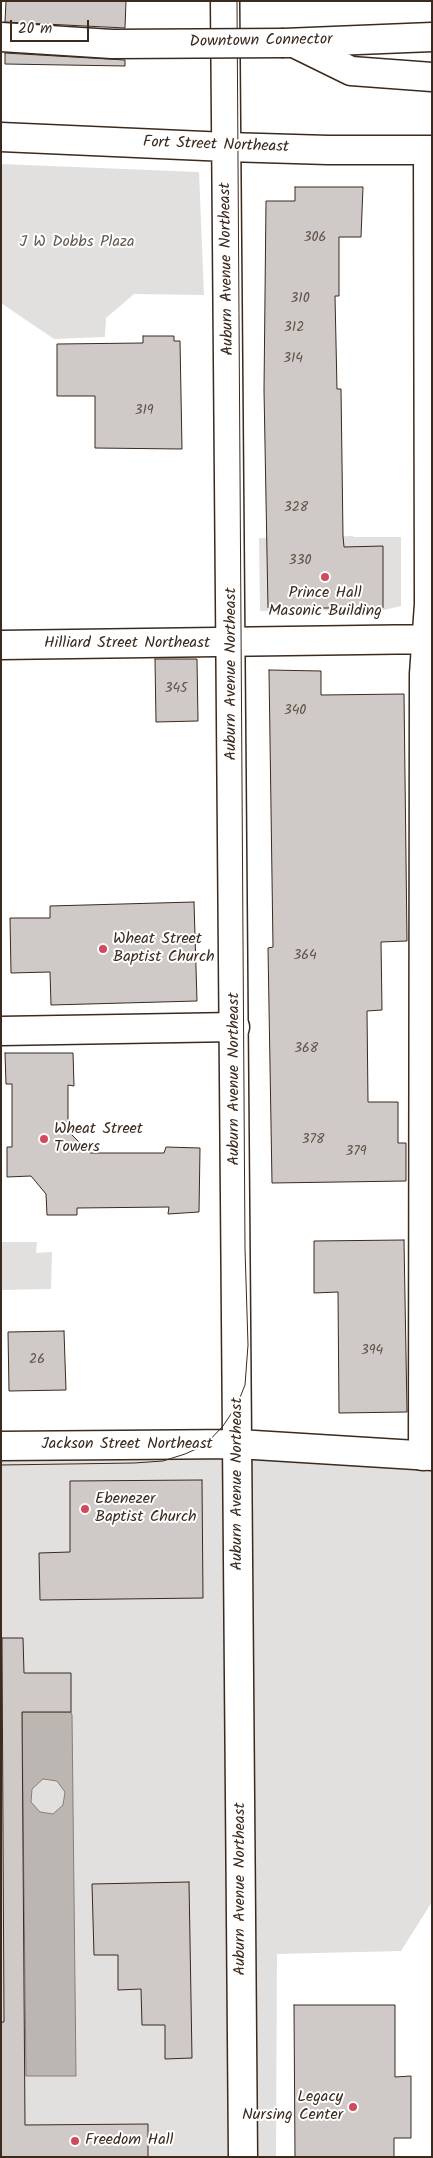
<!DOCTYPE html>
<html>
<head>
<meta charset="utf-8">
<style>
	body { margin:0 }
	#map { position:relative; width:433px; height:2158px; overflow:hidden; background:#fff; font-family:Kalam,sans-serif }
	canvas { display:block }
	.frame { position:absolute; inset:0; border:2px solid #3b2a1e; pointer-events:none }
	.scale { position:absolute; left:10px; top:20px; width:79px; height:22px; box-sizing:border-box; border:2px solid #3b2a1e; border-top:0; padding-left:6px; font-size:15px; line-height:18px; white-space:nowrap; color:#3b2a1e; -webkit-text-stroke:4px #fff; paint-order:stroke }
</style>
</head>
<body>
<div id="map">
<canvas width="433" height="2158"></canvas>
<div class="frame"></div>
<div class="scale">20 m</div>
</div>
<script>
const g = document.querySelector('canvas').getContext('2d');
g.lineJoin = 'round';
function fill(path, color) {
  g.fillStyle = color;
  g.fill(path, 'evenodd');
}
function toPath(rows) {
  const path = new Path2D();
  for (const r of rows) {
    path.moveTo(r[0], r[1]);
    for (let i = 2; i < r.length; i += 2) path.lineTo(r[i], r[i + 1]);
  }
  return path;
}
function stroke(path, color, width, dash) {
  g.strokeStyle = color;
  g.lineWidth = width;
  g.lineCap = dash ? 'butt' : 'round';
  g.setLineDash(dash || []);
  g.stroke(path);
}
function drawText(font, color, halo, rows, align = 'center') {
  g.font = font + ' Kalam,sans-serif';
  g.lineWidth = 4;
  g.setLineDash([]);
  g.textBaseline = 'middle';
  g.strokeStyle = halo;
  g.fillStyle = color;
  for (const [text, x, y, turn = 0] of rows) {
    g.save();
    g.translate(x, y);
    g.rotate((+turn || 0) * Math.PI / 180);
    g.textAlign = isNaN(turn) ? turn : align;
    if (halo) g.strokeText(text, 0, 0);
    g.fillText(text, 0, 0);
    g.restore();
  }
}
fill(toPath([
	[1,164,199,172,204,295,134,294,106,318,105,337,54,339,1,303],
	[353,536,353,537,401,537,401,606,384,610,260,611,259,538],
	[1,1242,37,1242,36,1253,52,1252,51,1289,1,1290],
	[1,1459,432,1460,432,1902,401,1951,277,1954,276,2157,1,2157]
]), '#e2e0de');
const water = toPath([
	[22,1712,71,1712,72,1715,76,2076,26,2076,22,1712],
	[43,1779,57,1781,65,1792,63,1805,53,1814,40,1812,31,1802,32,1789,43,1779]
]);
fill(water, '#bcb6b3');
stroke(water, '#887e77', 1);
const building = toPath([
	[6,1,126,1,125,28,5,22,6,1],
	[5,53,125,60,125,66,5,64,5,53],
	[295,187,363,187,361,237,339,237,339,296,335,296,337,389,341,389,343,536,344,547,383,546,383,608,268,608,264,390,266,201,295,201,295,187],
	[143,336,174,336,174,341,180,341,182,449,95,448,95,396,57,396,57,344,143,343,143,336],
	[155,659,197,659,198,721,156,722,155,659],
	[269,670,321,671,321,695,404,694,407,941,381,942,382,1010,367,1011,368,1102,398,1102,398,1143,406,1143,406,1181,272,1183,268,948,273,947,269,670],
	[194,902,197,1001,51,1005,50,972,11,973,10,918,50,918,50,906,194,902],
	[5,1053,73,1053,74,1086,68,1085,68,1131,90,1153,164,1153,166,1147,200,1148,199,1212,168,1214,169,1207,77,1208,77,1215,47,1215,46,1194,31,1176,7,1177,7,1147,12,1147,12,1084,6,1084,5,1053],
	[404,1240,407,1412,339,1413,338,1292,314,1293,314,1241,404,1240],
	[64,1331,66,1390,9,1391,8,1332,64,1331],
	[202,1480,203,1598,40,1600,39,1553,70,1552,70,1481,202,1480],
	[2,1638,23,1638,24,1673,71,1673,71,1712,22,1712,25,2125,148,2124,148,2157,1,2157,1,2022,4,2022,2,1638],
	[189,1882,192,2058,165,2059,165,2025,142,2025,141,1989,118,1990,118,1955,94,1955,92,1884,189,1882],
	[294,2005,395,2005,395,2077,411,2076,411,2138,394,2138,394,2157,295,2157,294,2005]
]);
fill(building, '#cfcac7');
stroke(building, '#3b2a1e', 1);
const minor = toPath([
	[227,147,328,150,432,150],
	[1,645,432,639],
	[1,1031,235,1027],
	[423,1456,424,674,429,604,428,150]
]);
const tertiary = toPath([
	[225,1,243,2157],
	[1,137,227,147],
	[1,1446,238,1444,432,1456]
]);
const motorway = toPath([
	[284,43,432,37],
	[296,44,351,71,432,77]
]);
stroke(minor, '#3b2a1e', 31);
stroke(tertiary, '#3b2a1e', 31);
stroke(motorway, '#3b2a1e', 31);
stroke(minor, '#fff', 28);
stroke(tertiary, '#fff', 28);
stroke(motorway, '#fff', 28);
stroke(toPath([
	[1,1465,134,1463,163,1461,185,1454,205,1445,223,1426,237,1405,245,1385,248,1345,245,1249,237,1]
]), '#3b2a1e', 1);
const motorwayBridge = toPath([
	[1,37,112,44,284,43]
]);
stroke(motorwayBridge, '#3b2a1e', 31, []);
stroke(motorwayBridge, '#fff', 28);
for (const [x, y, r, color] of [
	[325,577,5,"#d1495b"],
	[103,949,5,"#d1495b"],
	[44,1139,5,"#d1495b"],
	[85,1509,5,"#d1495b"],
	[353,2107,5,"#d1495b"],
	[75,2141,5,"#d1495b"]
]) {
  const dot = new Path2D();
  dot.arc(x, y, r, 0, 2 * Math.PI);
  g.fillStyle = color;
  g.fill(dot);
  stroke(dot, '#fff', 2);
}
drawText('14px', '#605248', null, [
	["306",315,239],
	["310",300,300],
	["312",294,329],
	["314",293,360],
	["319",144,412],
	["328",296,509],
	["330",300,562],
	["345",176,690],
	["340",295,712],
	["364",305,957],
	["368",306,1050],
	["378",313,1141],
	["379",356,1153],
	["394",372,1352],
	["26",37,1361]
]);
drawText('16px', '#3b2a1e', '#fff', [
	["Downtown Connector",261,42,-1],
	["Fort Street Northeast",216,146,2],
	["Auburn Avenue Northeast",228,269,-91],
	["Hilliard Street Northeast",127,644],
	["Auburn Avenue Northeast",232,674,-90],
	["Auburn Avenue Northeast",235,1079,-90],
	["Jackson Street Northeast",127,1445],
	["Auburn Avenue Northeast",238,1484,-90],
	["Auburn Avenue Northeast",241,1889,-90]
]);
drawText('16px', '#65584e', '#fff', [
	["J W Dobbs Plaza",77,243]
]);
drawText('16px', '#3b2a1e', '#fff', [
	["Prince Hall",325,594,"center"],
	["Masonic Building",325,612,"center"],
	["Wheat Street",113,940],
	["Baptist Church",113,958],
	["Wheat Street",54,1130],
	["Towers",54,1148],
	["Ebenezer",95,1500],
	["Baptist Church",95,1518],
	["Legacy",343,2098,"right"],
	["Nursing Center",343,2116,"right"],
	["Freedom Hall",85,2141]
], 'left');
</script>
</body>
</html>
